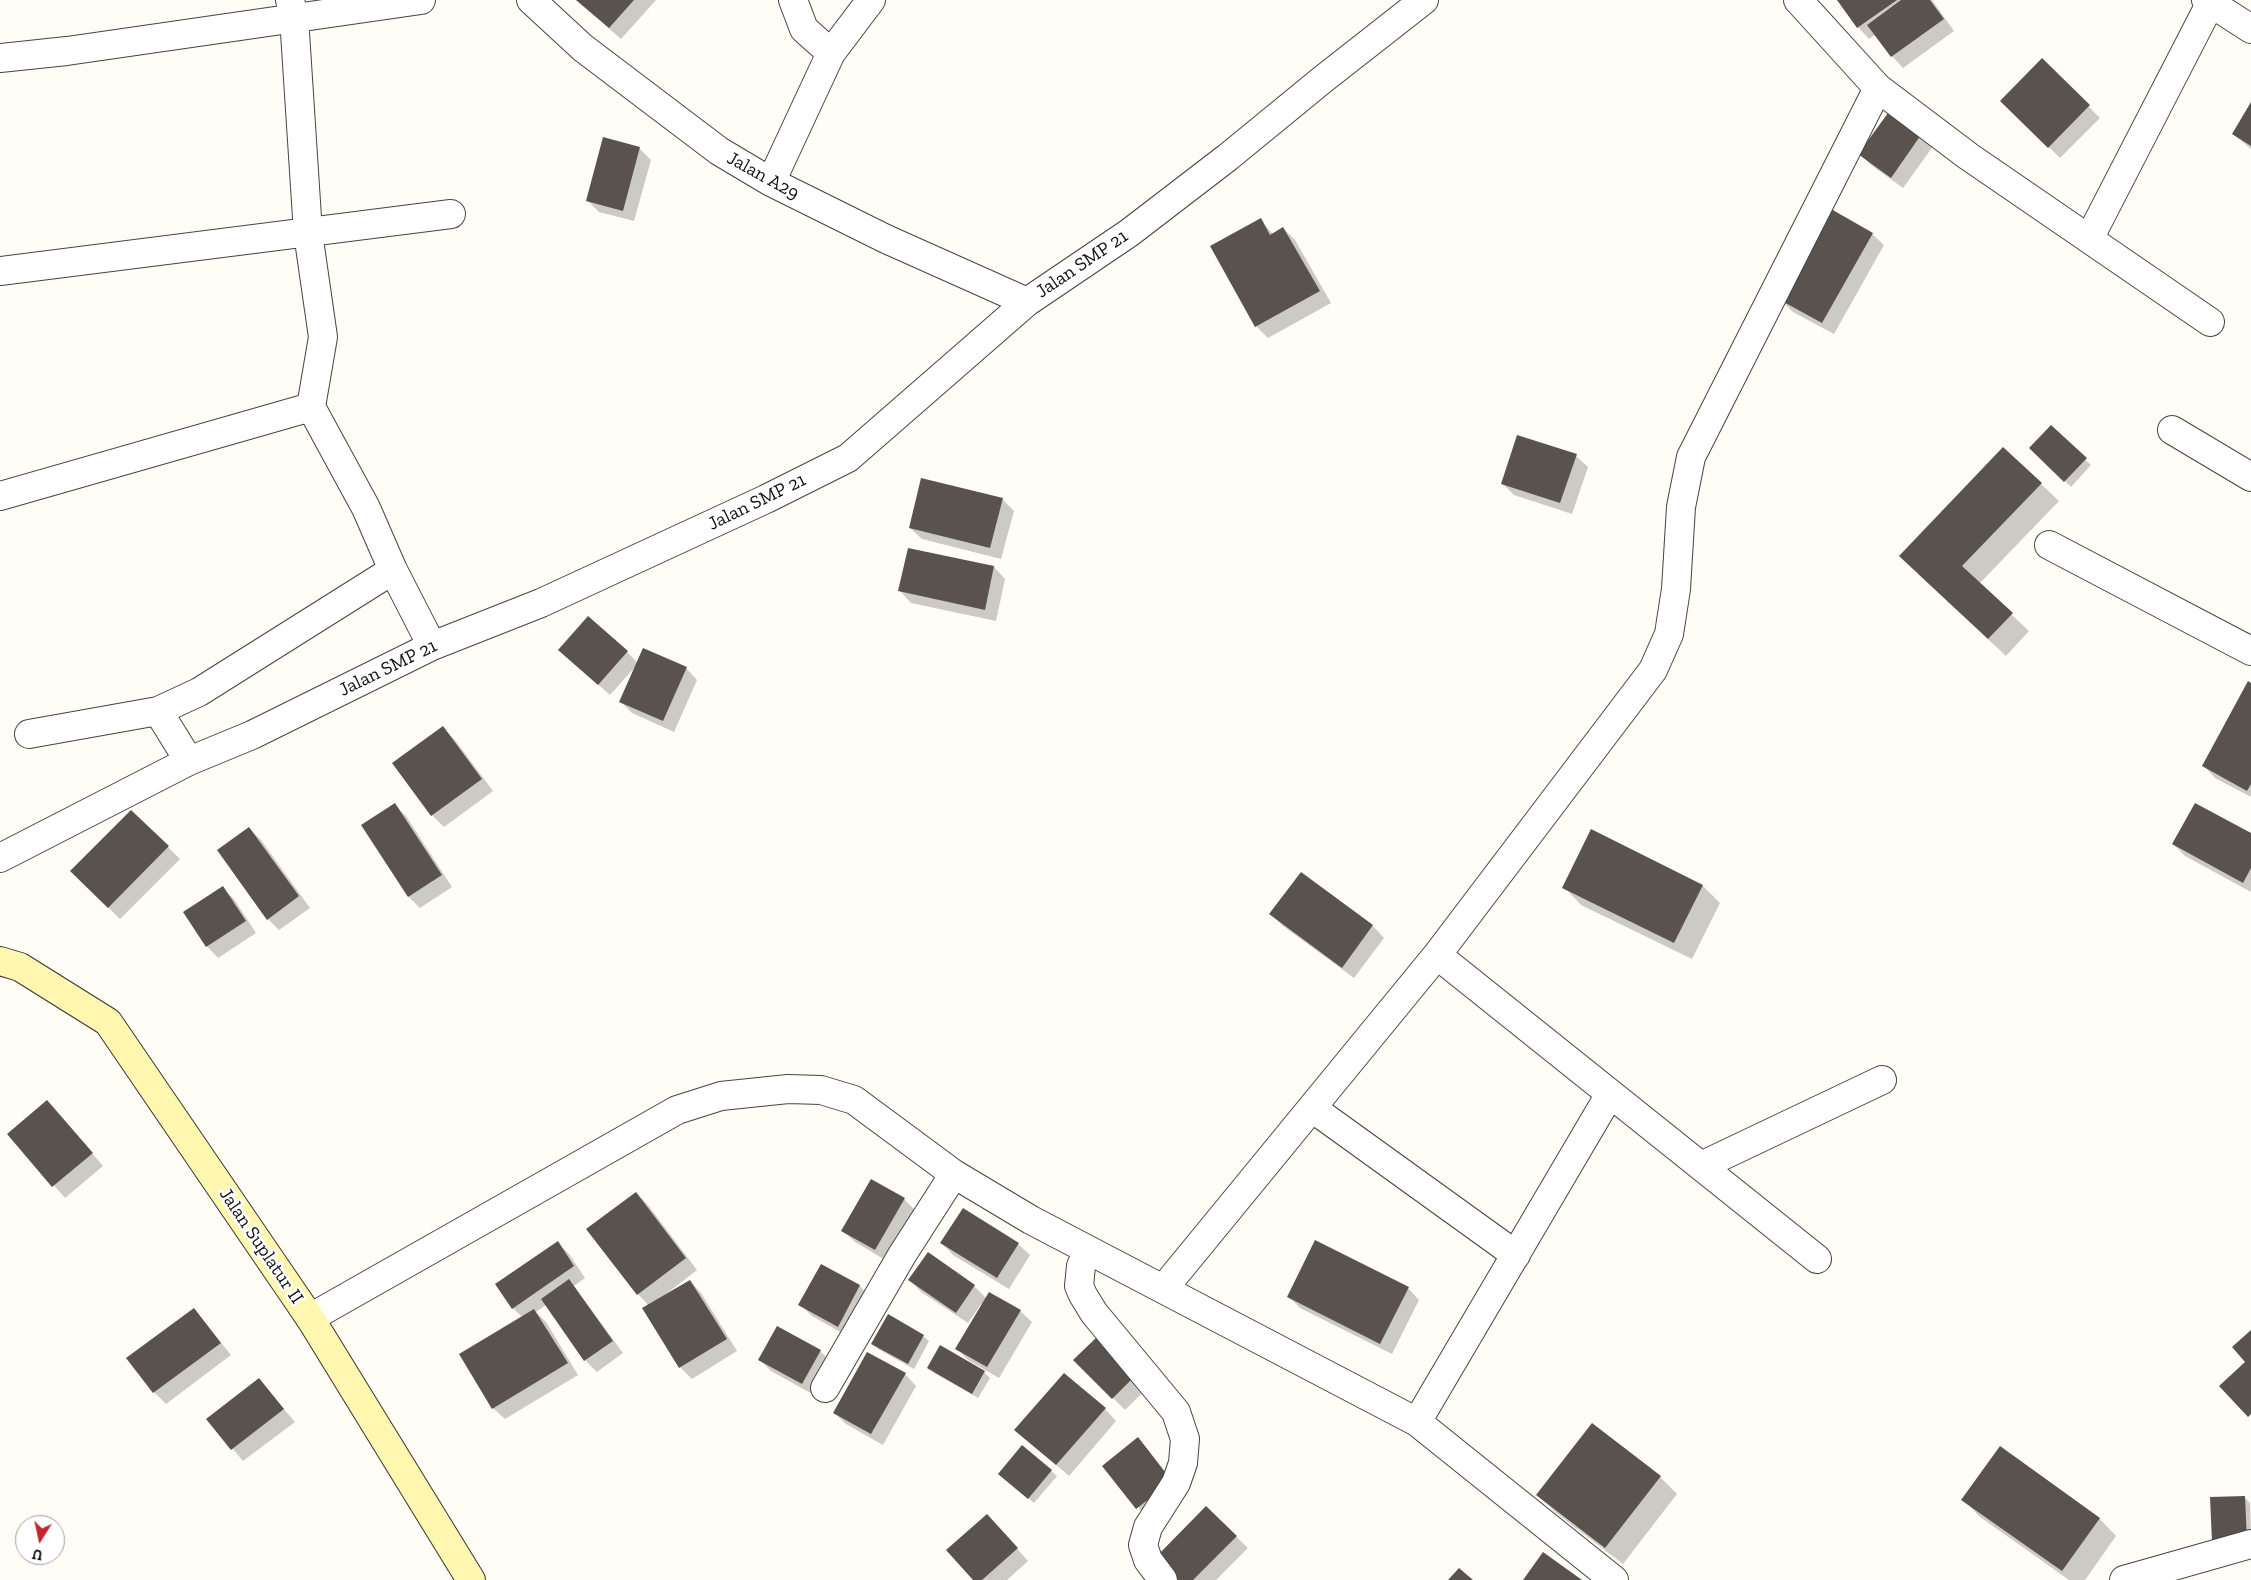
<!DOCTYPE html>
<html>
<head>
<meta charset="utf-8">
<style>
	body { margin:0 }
	#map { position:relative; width:2251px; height:1580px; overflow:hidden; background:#fffdf5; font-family:"Zilla Slab",serif }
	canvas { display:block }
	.north { position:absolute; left:15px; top:1515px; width:50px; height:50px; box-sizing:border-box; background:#fff; border:1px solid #a0a0a0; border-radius:50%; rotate:190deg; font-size:14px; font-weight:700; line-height:20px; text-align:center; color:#111 }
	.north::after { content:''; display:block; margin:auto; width:18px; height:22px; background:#c4262e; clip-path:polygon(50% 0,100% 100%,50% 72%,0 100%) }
</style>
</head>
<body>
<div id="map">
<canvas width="2251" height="1580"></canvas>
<div class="north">U</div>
</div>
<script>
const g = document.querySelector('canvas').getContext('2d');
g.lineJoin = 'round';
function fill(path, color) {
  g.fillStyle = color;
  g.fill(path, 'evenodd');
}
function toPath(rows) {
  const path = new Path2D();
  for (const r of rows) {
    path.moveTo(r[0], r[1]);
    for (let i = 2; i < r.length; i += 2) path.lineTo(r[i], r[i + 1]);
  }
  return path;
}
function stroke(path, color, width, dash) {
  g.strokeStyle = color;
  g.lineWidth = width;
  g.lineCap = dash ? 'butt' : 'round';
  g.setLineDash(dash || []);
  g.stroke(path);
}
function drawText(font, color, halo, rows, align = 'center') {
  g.font = font + ' "Zilla Slab",serif';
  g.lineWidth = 5;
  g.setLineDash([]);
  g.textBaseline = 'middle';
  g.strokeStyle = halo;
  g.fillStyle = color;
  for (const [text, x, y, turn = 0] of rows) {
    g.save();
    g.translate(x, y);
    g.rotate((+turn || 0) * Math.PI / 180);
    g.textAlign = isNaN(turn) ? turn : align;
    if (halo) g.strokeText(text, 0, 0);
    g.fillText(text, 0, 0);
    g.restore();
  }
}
fill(toPath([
	[576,0,656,0,621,39],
	[1839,0,1932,0,1954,31,1903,68,1892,56,1876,34,1869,39,1858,27],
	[2042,60,2100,118,2060,158,2002,101],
	[2251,105,2251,149,2233,134],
	[1922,133,1934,145,1903,188,1871,165,1860,154],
	[639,148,651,160,634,221,599,212,587,200],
	[1260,220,1273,234,1283,228,1295,240,1331,303,1268,338,1256,326,1211,247],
	[1872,234,1884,245,1834,334,1793,312,1781,300],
	[2051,427,2091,465,2071,487,2030,448],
	[1576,456,1588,467,1572,514,1514,495,1502,483],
	[2041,484,2059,501,1979,584,2029,631,2006,656,1918,574],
	[1002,499,1014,511,1001,559,922,539,910,528],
	[909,549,994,567,1005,579,996,621,911,603,900,591],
	[627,652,638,663,686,668,697,680,674,732,632,713,621,702,636,666,610,695,571,661],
	[2251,684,2251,797,2215,778,2204,766],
	[443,728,455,740,493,791,444,827,432,815,394,764],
	[394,805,406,816,452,887,420,908,409,897,362,825],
	[131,811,180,859,120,919,71,871],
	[249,828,261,840,310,908,279,930,268,919],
	[2251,835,2251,892,2185,856,2173,844],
	[1301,874,1373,926,1384,938,1354,978,1283,926,1271,914],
	[1703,886,1720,903,1692,959,1581,905,1564,887],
	[222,888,234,899,256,933,218,958,207,946],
	[58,1113,103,1166,65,1198,9,1134],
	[636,1193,648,1205,697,1270,666,1294,667,1295,690,1281,701,1293,737,1351,692,1379,680,1367,649,1306,638,1294],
	[904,1199,915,1210,887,1261,855,1242,843,1231],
	[558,1243,569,1254,585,1278,574,1286,623,1353,597,1372,585,1360,546,1305,536,1312,546,1322,578,1375,505,1419,493,1408,522,1317,513,1308],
	[942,1243,1018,1244,1030,1255,1009,1289,953,1255],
	[822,1265,860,1286,871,1298,849,1337,812,1316,800,1305],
	[910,1280,974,1286,987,1299,1020,1311,1032,1322,999,1378,968,1360,957,1349,983,1306,981,1304,968,1323,921,1292],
	[1408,1288,1419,1300,1392,1354,1300,1308,1288,1296],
	[194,1309,231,1355,166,1404,154,1392],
	[778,1328,820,1351,832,1363,814,1395,771,1371,760,1360],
	[923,1336,929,1341,914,1369,878,1349,873,1343],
	[1097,1339,1147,1388,1125,1410,1075,1360],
	[941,1347,984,1372,990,1378,978,1398,934,1373,929,1367],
	[905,1374,916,1386,883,1445,846,1424,834,1413],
	[259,1380,295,1422,243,1461,208,1419],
	[1105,1409,1116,1421,1069,1476,1016,1430],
	[1137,1439,1183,1493,1149,1520,1104,1466],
	[1022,1447,1057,1476,1034,1503,1005,1479],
	[1660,1477,1677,1494,1623,1564,1555,1512,1538,1495],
	[2244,1497,2250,1503,2251,1534,2219,1547],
	[1963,1499,2099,1518,2116,1536,2085,1580,2069,1580,1980,1517],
	[1206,1508,1248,1548,1216,1580,1179,1580],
	[998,1527,1028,1561,1007,1580,974,1580]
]), '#0003');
fill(toPath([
	[576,0,634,0,609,28],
	[1837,0,1897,0,1857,28],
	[1901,0,1930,0,1944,19,1891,57,1867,25],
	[2042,58,2090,105,2048,148,2000,101],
	[2251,102,2251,146,2232,134],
	[1891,109,1923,132,1891,178,1858,154],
	[603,137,640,147,623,211,586,201],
	[1831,209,1873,233,1822,323,1780,300],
	[1261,218,1270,235,1283,227,1320,291,1255,327,1210,246],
	[2051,425,2087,458,2064,482,2029,448],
	[1517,435,1577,454,1560,503,1501,484],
	[2003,447,2042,483,1962,566,2013,613,1988,639,1899,556],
	[921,478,1003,498,990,548,909,528],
	[908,548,994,566,985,610,898,591],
	[588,616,628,651,598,685,558,650],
	[643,648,687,667,663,721,619,702],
	[2248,681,2251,683,2251,784,2247,791,2202,766],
	[443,726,482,779,431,816,392,763],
	[395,803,442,875,408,897,361,825],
	[2195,803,2251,833,2251,868,2243,883,2172,844],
	[131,810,169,846,108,908,70,871],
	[249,827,299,896,267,920,217,850],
	[1591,829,1703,885,1674,943,1562,888],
	[1301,872,1373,925,1342,968,1269,914],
	[223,886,246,921,206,947,183,912],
	[47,1100,93,1153,52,1187,7,1134],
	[871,1179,905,1198,875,1250,841,1231],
	[636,1192,686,1258,637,1295,586,1229],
	[963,1208,1019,1243,997,1278,940,1243],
	[1315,1240,1409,1287,1380,1344,1287,1297],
	[558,1241,574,1266,512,1309,495,1284],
	[928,1252,975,1285,956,1313,908,1280],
	[821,1264,860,1285,838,1327,798,1305],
	[569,1279,613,1341,584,1361,541,1299],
	[690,1280,727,1339,679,1368,642,1308],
	[989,1292,1021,1310,987,1367,955,1349],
	[194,1308,221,1343,153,1393,126,1358],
	[534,1309,568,1363,492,1409,459,1354],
	[888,1314,924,1335,908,1364,871,1344],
	[777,1326,821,1350,802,1384,758,1360],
	[2251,1330,2251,1414,2248,1417,2219,1386,2245,1362,2232,1347],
	[1097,1337,1136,1375,1112,1399,1073,1360],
	[940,1345,985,1371,972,1394,927,1368],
	[867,1352,906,1373,871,1434,833,1413],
	[1064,1373,1106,1408,1056,1465,1014,1430],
	[259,1378,284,1409,231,1450,206,1419],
	[1592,1423,1661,1476,1605,1548,1536,1495],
	[1138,1437,1172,1481,1136,1509,1102,1466],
	[1022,1445,1052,1470,1028,1499,998,1474],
	[2000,1446,2100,1518,2062,1571,1961,1500],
	[2245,1496,2247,1541,2212,1542,2210,1497],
	[1206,1506,1237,1536,1193,1580,1178,1580,1155,1558],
	[987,1514,1018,1548,982,1580,973,1580,946,1550],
	[1543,1552,1582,1580,1523,1580],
	[1459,1568,1473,1580,1448,1580]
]), '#5a524d');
const street = toPath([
	[290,0,294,17,308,233,323,337,311,407,366,508,393,570,432,646],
	[531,0,583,48,719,151,771,182,886,239,1027,302],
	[793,0,804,29,831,53],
	[1798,0,1878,88,1968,156,2210,322],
	[2206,0,2251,29],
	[0,58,67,51,421,0],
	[771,182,831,53,871,0],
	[2089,239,2210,4],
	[0,271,451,214],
	[2172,430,2251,477],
	[0,496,311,407],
	[2049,545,2251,651],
	[29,734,158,711],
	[189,761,158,711,199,692,393,570],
	[0,858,189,761,252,735,432,646,541,603,766,499,848,458,1027,302,1129,233,1228,157,1322,80,1424,0],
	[1437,955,1817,1259],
	[1312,1108,1516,1255],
	[1701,1166,1882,1080],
	[1088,1251,1081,1266,1079,1286,1083,1295,1094,1313,1176,1412,1185,1439,1183,1463,1176,1483,1148,1527,1143,1545,1148,1560,1163,1580],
	[1164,1288,1437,955,1653,670,1669,634,1676,589,1681,507,1691,457,1878,88],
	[310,1318,677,1110,721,1096,788,1089,821,1090,854,1100,954,1174],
	[825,1388,902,1255,954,1174,1031,1220,1417,1422,1614,1580],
	[1417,1422,1610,1094],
	[2124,1580,2251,1544]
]);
const secondary = toPath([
	[0,961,20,967,108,1022,310,1318,471,1580]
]);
stroke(street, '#444', 30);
stroke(secondary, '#333', 30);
stroke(street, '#fff', 28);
stroke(secondary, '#fff6b0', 28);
drawText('19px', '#111', '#fff', [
	["Jalan A29",763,176,29],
	["Jalan SMP 21",1082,264,-34],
	["Jalan SMP 21",757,502,-26],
	["Jalan SMP 21",388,668,-26],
	["Jalan Suplatur II",261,1246,56]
]);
</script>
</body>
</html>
